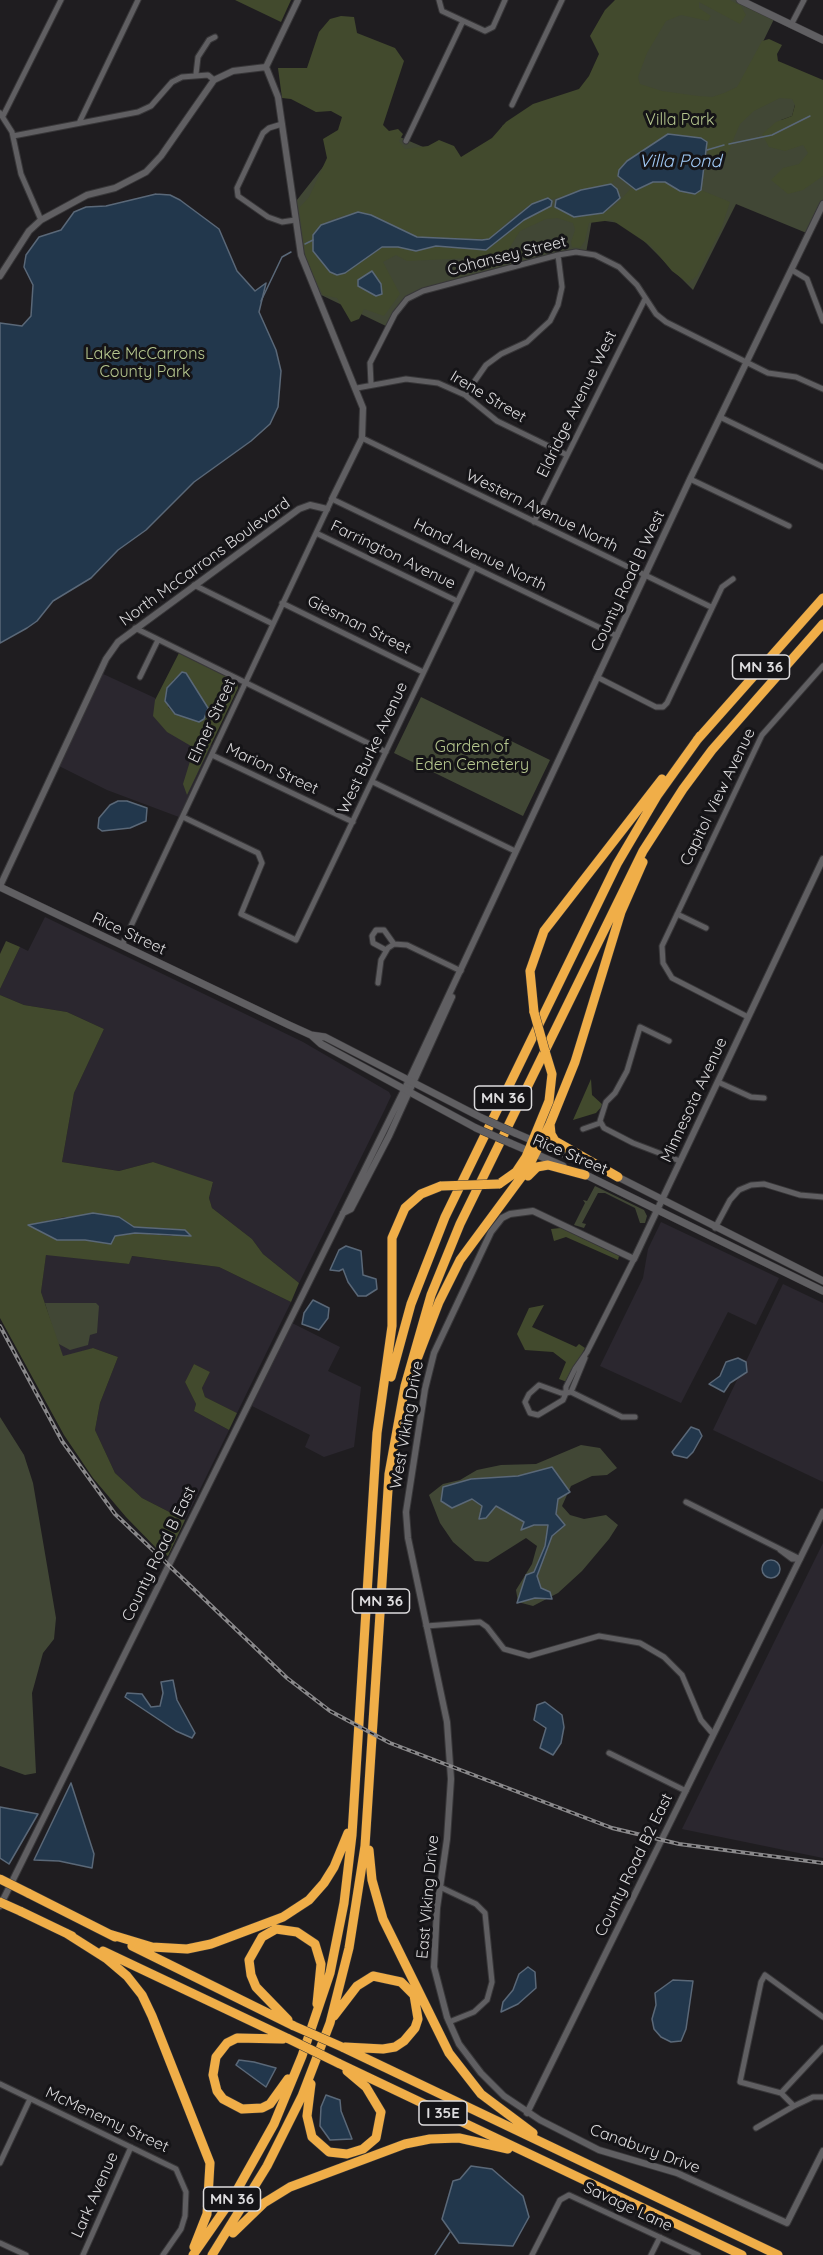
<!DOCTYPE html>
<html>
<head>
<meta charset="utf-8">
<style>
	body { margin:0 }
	canvas { display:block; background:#1f1d20 }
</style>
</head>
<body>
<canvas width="823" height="2255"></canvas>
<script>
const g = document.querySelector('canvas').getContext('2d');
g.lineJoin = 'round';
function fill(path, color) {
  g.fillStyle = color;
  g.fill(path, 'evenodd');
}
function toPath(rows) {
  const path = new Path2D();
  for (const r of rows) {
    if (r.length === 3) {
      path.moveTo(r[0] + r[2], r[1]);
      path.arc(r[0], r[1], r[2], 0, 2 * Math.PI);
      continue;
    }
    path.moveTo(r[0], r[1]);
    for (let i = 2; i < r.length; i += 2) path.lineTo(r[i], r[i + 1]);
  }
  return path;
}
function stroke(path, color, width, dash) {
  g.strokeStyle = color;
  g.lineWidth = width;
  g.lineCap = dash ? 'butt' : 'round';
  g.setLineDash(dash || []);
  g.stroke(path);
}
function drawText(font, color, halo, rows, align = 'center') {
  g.font = font + ' Quicksand,sans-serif';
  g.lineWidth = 6;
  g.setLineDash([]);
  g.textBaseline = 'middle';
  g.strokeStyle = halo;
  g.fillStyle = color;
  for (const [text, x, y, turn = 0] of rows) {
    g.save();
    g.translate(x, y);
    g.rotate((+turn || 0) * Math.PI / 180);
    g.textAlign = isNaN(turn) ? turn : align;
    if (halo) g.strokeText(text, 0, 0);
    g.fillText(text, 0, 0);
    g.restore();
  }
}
fill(toPath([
	[101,673,155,698,157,709,165,721,212,745,179,817,107,790,59,766],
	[45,917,303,1042,389,1092,391,1096,385,1109,299,1283,263,1254,252,1239,212,1208,209,1198,213,1183,153,1162,119,1171,62,1162,74,1093,104,1029,67,1012,24,1005,0,995,0,989,20,947,28,951],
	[661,1222,779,1278,756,1325,728,1312,681,1403,600,1366,643,1278,648,1249],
	[46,1254,128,1264,131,1256,219,1267,291,1302,237,1413,205,1397,202,1388,210,1372,194,1364,185,1382,196,1404,194,1411,229,1430,185,1520,142,1498,115,1473,95,1430,100,1403,118,1357,93,1348,63,1357,41,1292],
	[783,1284,823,1303,823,1482,713,1430],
	[292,1323,340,1347,328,1371,361,1387,354,1447,324,1457,305,1447,310,1435,252,1406],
	[823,1543,823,1858,682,1829]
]), '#2b272f');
fill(toPath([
	[666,0,740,0,775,17,758,52,803,74,792,116,781,120,823,143,823,204,809,234,736,204,693,290,641,238,619,223,592,219,586,253,576,252,418,292,407,299,388,327,317,293,305,265,293,205,360,120,477,170,503,125,579,101],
	[421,697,550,760,523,816,394,753],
	[595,1186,644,1210,647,1216,645,1223,640,1223,635,1208,605,1193,598,1193,582,1223,586,1224,584,1228,574,1225,585,1203,583,1200,587,1201],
	[45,1303,96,1303,99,1306,97,1333,90,1335,88,1345,70,1350,57,1343],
	[0,1417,24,1455,33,1483,56,1618,54,1639,43,1653,32,1693,36,1773,25,1775,0,1766],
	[581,1445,600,1448,617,1468,607,1475,592,1476,571,1486,562,1506,570,1515,584,1519,606,1515,618,1525,609,1539,582,1571,558,1593,533,1606,518,1602,516,1590,532,1564,537,1546,526,1538,488,1562,475,1561,453,1542,440,1523,429,1495,443,1484,460,1480,477,1470,501,1465,536,1464]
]), '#414735');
fill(toPath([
	[235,0,291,0,281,22],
	[615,0,730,0,741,6,746,15,740,24,699,2,699,8,711,16,708,21,681,15,666,21,647,53,638,77,640,84,662,91,698,96,712,97,724,93,737,87,762,41,769,39,782,45,777,54,778,61,823,80,823,176,803,190,788,194,771,180,783,168,799,164,808,153,803,145,785,151,769,147,762,134,776,122,792,116,795,105,792,99,780,98,754,111,740,124,726,157,720,160,708,153,708,146,619,170,618,176,611,184,532,204,515,215,489,239,417,237,371,215,346,215,332,219,321,225,313,235,312,247,330,272,353,267,382,247,398,247,416,251,435,246,486,250,524,220,551,206,574,217,603,213,616,205,631,188,636,190,652,182,665,182,695,194,701,190,730,202,722,227,697,276,688,283,672,271,651,246,612,220,589,223,585,241,580,248,572,247,571,242,575,230,573,223,557,218,546,219,520,231,500,263,485,269,472,258,407,261,396,255,383,262,400,294,384,316,364,309,359,319,351,322,337,298,323,295,306,261,299,208,309,197,327,158,323,139,338,130,342,117,331,111,316,112,291,99,282,98,278,68,307,68,319,32,330,19,341,16,354,17,357,33,395,48,404,61,383,125,389,131,398,129,403,134,399,141,405,149,428,146,439,140,454,146,461,157,492,138,506,122,533,104,579,89,589,76,599,54,590,36,605,10],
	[179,653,237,681,238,688,187,795,183,784,191,758,191,746,167,732,153,716,155,700],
	[186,674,208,708,199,722,175,714,168,707,173,680],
	[6,941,20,947,0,989,0,954],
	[0,995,24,1005,67,1012,104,1029,74,1093,62,1162,119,1171,153,1162,213,1182,209,1198,212,1208,252,1239,263,1254,299,1283,291,1302,219,1267,132,1256,129,1264,46,1255,41,1292,63,1356,93,1348,118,1357,100,1403,95,1430,115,1473,142,1498,185,1520,168,1556,161,1553,126,1517,93,1478,64,1435,0,1318],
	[65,1217,119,1217,133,1227,185,1230,171,1236,135,1233,115,1236,110,1244,85,1240,57,1240,29,1225],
	[591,1079,592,1095,603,1105,596,1113,573,1120],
	[561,1228,619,1256,618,1260,566,1237,554,1241,551,1229],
	[544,1305,532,1327,576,1347,579,1344,585,1348,567,1382,559,1379,566,1362,553,1352,525,1350,517,1334,529,1308],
	[194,1364,210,1372,202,1388,205,1397,237,1413,229,1430,194,1411,196,1404,185,1382]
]), '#424a2d');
const water = toPath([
	[668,134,701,138,707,142,701,190,695,194,680,191,665,182,653,182,636,190,618,176,619,170,627,161,668,134],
	[611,184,617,189,620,198,603,213,574,217,555,207,556,200,581,190,611,184],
	[156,194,170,195,180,200,219,229,237,271,255,291,266,283,259,312,276,350,281,371,278,407,270,424,251,441,194,482,146,530,118,550,91,578,53,601,37,621,27,628,0,643,0,323,22,326,31,316,33,285,24,267,26,255,39,237,61,230,74,212,86,207,106,206,156,194],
	[548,198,552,201,551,206,524,220,486,250,436,246,416,251,398,247,382,247,345,273,337,275,330,272,313,251,313,235,321,225,358,212,371,215,417,237,482,240,489,239,532,204,548,198],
	[372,271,381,284,382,294,376,296,358,286,358,280,372,271],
	[182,672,186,673,208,708,204,719,199,722,175,714,165,701,167,688,182,672],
	[118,801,127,801,147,808,146,821,130,828,102,831,98,828,99,818,110,805,118,801],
	[93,1213,119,1217,134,1227,185,1230,191,1236,135,1233,115,1236,111,1244,85,1240,57,1240,28,1225,93,1213],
	[346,1246,361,1251,363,1275,376,1279,377,1289,366,1296,358,1296,348,1282,343,1269,339,1271,330,1270,339,1250,346,1246],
	[313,1300,329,1308,328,1318,319,1330,302,1324,304,1313,313,1300],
	[738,1358,746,1362,747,1372,730,1383,724,1392,709,1384,720,1376,726,1362,738,1358],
	[691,1427,699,1430,702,1436,693,1452,687,1458,674,1455,672,1452,691,1427],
	[552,1467,570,1492,558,1499,556,1514,565,1525,552,1536,537,1576,541,1588,550,1592,552,1599,535,1598,517,1603,526,1575,534,1572,545,1546,548,1525,534,1525,521,1530,524,1522,496,1506,486,1518,479,1519,482,1506,472,1499,452,1508,441,1501,443,1487,471,1479,518,1476,552,1467],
	[771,1569,9],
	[173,1680,177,1700,195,1733,192,1738,176,1731,125,1697,127,1693,142,1694,151,1707,160,1706,163,1693,161,1682,173,1680],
	[545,1702,562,1715,564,1727,561,1743,553,1755,540,1748,546,1728,534,1720,537,1705,545,1702],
	[71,1783,94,1854,92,1868,59,1861,34,1860,71,1783],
	[0,1807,38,1814,9,1864,0,1858,0,1807],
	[528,1967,535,1972,536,1988,518,2004,501,2012,503,2002,513,1990,519,1974,528,1967],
	[673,1980,693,1981,686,2029,681,2041,671,2042,661,2037,654,2029,652,2019,656,2005,655,1993,673,1980],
	[239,2060,254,2062,276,2068,266,2087,236,2065,239,2060],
	[326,2095,340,2100,341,2111,352,2139,330,2140,320,2126,321,2107,326,2095],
	[471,2166,492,2169,523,2196,529,2217,513,2246,459,2243,442,2219,453,2181,460,2179,471,2166]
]);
fill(water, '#22374c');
stroke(water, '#5a6878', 1.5);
stroke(toPath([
	[729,144,772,135,810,116],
	[707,150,724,145],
	[305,244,313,240],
	[261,301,282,257,291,252],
	[435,2255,450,2232]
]), '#5a6878', 1.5);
const minor = toPath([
	[439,0,442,11,485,31,493,27,505,0],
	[791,25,804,0],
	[196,74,198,57,209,40,215,37],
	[512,105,562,0],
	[0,113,12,132,21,174,41,220],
	[3,116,61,0],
	[79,123,138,0],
	[282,124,269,128,263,133,237,188,238,196,268,217,282,222,295,220],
	[13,136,138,112,151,106,172,82,182,77,208,75,214,80],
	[406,141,463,21],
	[792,270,807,279,823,321],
	[371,384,370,363,395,314,407,299,423,291,558,255,576,252,595,255,619,267,637,285,656,314,666,322,768,373,796,377,823,389],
	[357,388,406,379,438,383,465,395,497,421,567,455],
	[465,395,486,365,501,354,527,342,550,321,558,305,562,287,558,255],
	[720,417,823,467],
	[362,438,711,607],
	[690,479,789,526],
	[534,522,645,299],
	[316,533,457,601],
	[194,585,273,624],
	[282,603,423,672],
	[135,628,386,752],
	[140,677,158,640],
	[597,677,656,707,663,707,667,703,722,587,733,579],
	[212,755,353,822],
	[373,782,515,851],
	[183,817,258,853,262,863,241,914,296,940,474,567],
	[677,914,706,928],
	[122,945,332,499,617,636],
	[386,950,373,943,372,936,376,930,384,930,394,944],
	[378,983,381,960,388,948,394,944,407,945,461,971],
	[748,1017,672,978,663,963,662,946,762,735,823,666],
	[669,1041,640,1027,627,1071,615,1093,606,1102,600,1121,604,1128,633,1143,680,1161],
	[718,1082,751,1097,764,1098],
	[583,1129,600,1123],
	[715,1228,730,1200,739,1190,751,1185,764,1184,800,1195,823,1197],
	[634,1259,587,1352,575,1369,566,1387,566,1393,563,1400,538,1415,530,1413,525,1402,529,1394,539,1385,561,1393,566,1393,571,1392,622,1417,635,1417],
	[571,1392,585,1358],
	[686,1502,800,1559],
	[780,1550,792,1559,800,1559],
	[426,1626,480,1622,487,1627,504,1649,529,1656,599,1636,640,1643,664,1657,682,1675,701,1720,713,1734],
	[609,1753,686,1791],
	[440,1887,476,1904,485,1913,492,1982,487,2000,474,2012,449,2022],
	[823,2017,765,1975,761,1982,740,2082,781,2093,823,2048],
	[0,2084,176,2169,186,2192,185,2216,181,2229,163,2255],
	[781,2093,794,2106],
	[756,2128,794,2106,813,2097,823,2097],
	[0,2163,30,2099],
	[0,2243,26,2255],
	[83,2255,131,2147],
	[532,2255,560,2200,569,2195,698,2255],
	[651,2255,660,2237]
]);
const tertiary = toPath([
	[266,67,278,97,301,255,363,408,362,438,332,499],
	[266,67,298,0],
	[0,276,29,231,41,220,87,195,115,188,146,172,161,156,214,80,233,71,266,67],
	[823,859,634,1259,533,1211,510,1214,502,1218,491,1232,434,1353,425,1389,406,1512,408,1538,447,1722,451,1779,447,1839,437,1908,434,1967,447,2017,459,2044,481,2073,504,2096,540,2120,599,2150,677,2173,787,2223,823,2151],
	[0,886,106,659,118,642,299,509,310,505,327,509],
	[343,1213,351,1209,389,1136,452,997],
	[0,1906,409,1080,690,479,823,204],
	[527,2113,823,1512]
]);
const secondary = toPath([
	[740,0,823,40],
	[0,887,289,1025,311,1035,325,1037,482,1118],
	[311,1035,321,1044,476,1128],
	[515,1133,590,1165],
	[510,1143,563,1166],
	[582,1173,823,1291],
	[614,1175,823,1281]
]);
const motorway = toPath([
	[697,740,823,598],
	[534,1012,530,971,544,931,662,779],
	[550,1124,551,1134,555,1141,618,1177],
	[528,1176,537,1167,548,1165,585,1175],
	[499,1184,516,1172,526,1157,549,1101,552,1074,545,1051],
	[416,1362,439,1302,460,1260,528,1168,550,1124,575,1062,621,912,643,862],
	[391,1377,411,1304,445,1217,617,864,657,796,700,736],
	[369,1850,372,1880,383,1919,449,2053,481,2094,533,2133],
	[28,1893,115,1937],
	[20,1911,72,1936],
	[66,1933,107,1959,127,1976,142,1995,152,2016,210,2163,207,2214,194,2247],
	[109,1934,152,1947,187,1949,211,1944,283,1917,309,1900,324,1883,334,1867,348,1833],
	[132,1946,294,2026],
	[103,1951,289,2039],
	[334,2016,357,1986,373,1976,401,1982,414,1995,418,2019,415,2028,404,2041,395,2047,383,2049,345,2047],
	[288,2020,256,1987,251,1975,249,1960,262,1937,276,1929,297,1932,315,1944,321,1964,317,2004],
	[283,2039,237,2038,227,2043,216,2057,213,2075,217,2091,223,2099,242,2109,262,2108,270,2104,288,2079],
	[342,2047,778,2255],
	[338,2063,742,2255],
	[311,2084,307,2116,312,2137,329,2152,347,2154,363,2149,376,2138,381,2112,366,2087,347,2071],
	[233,2233,264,2203,290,2187,405,2144,430,2139,459,2138,508,2149],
	[193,2255,232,2199,274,2124,302,2056,330,1973,344,1903,352,1835,377,1433,392,1326,392,1238,405,1208,421,1194,441,1186],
	[212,2255,267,2166,302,2096,330,2023,349,1948,365,1846,389,1474,405,1386,431,1295,460,1224,643,851,683,789,712,750,823,624]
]);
stroke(minor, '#383739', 7);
stroke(tertiary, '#383739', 8);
stroke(secondary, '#383739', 8);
stroke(motorway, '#383739', 10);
stroke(minor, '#605f62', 5);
stroke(tertiary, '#605f62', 6);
stroke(secondary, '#605f62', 7);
stroke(motorway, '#f0ae48', 9);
const rail = toPath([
	[0,1326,62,1441,115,1514,287,1678,330,1711,390,1743,612,1828,679,1844,823,1863]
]);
stroke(rail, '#89888a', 4);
stroke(rail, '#151417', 1.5, [4.5]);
const secondaryBridge = toPath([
	[482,1118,515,1133],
	[476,1128,510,1143]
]);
const motorwayBridge = toPath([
	[534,1012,545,1051],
	[441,1186,499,1184],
	[0,1879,28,1893],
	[0,1902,20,1911],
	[294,2026,342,2047],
	[289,2039,338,2063]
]);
stroke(secondaryBridge, '#383739', 8, []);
stroke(motorwayBridge, '#383739', 10, []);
stroke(secondaryBridge, '#605f62', 7);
stroke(motorwayBridge, '#f0ae48', 9);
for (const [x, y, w] of [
	[761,667,57],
	[503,1098,57],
	[381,1601,57],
	[443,2113,48],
	[232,2199,57]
]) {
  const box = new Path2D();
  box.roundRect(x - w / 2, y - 12, w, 24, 4.5);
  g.fillStyle = '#151417';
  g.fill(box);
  stroke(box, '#dddcde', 1.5);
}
drawText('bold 15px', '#dddcde', null, [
	["MN 36",761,667],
	["MN 36",503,1098],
	["MN 36",381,1601],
	["I 35E",443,2113],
	["MN 36",232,2199]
]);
drawText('16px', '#b6c78f', '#151417', [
	["Villa Park",680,120],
	["Lake McCarrons",145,354],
	["County Park",145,372],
	["Garden of",472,747],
	["Eden Cemetery",472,765]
]);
drawText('16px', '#dddcde', '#151417', [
	["Cohansey Street",507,256,-14],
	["Irene Street",488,397,31],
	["Eldridge Avenue West",577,404,-64],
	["Western Avenue North",542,511,26],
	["Farrington Avenue",393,555,26],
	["Hand Avenue North",480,555,26],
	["North McCarrons Boulevard",205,562,-36],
	["County Road B West",628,581,-65],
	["Giesman Street",359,625,26],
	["Elmer Street",212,721,-65],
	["West Burke Avenue",373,748,-65],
	["Marion Street",272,769,25],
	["Capitol View Avenue",718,797,-64],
	["Rice Street",129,934,25],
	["Minnesota Avenue",694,1100,-65],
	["Rice Street",570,1155,23],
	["West Viking Drive",407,1425,-80],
	["County Road B East",159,1554,-64],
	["County Road B2 East",634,1865,-64],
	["East Viking Drive",428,1897,-85],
	["McMenemy Street",107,2120,25],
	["Canabury Drive",645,2149,20],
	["Lark Avenue",95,2195,-66],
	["Savage Lane",628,2207,25]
]);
drawText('italic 18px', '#a2cbf8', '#151417', [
	["Villa Pond",680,162]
]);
</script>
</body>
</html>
